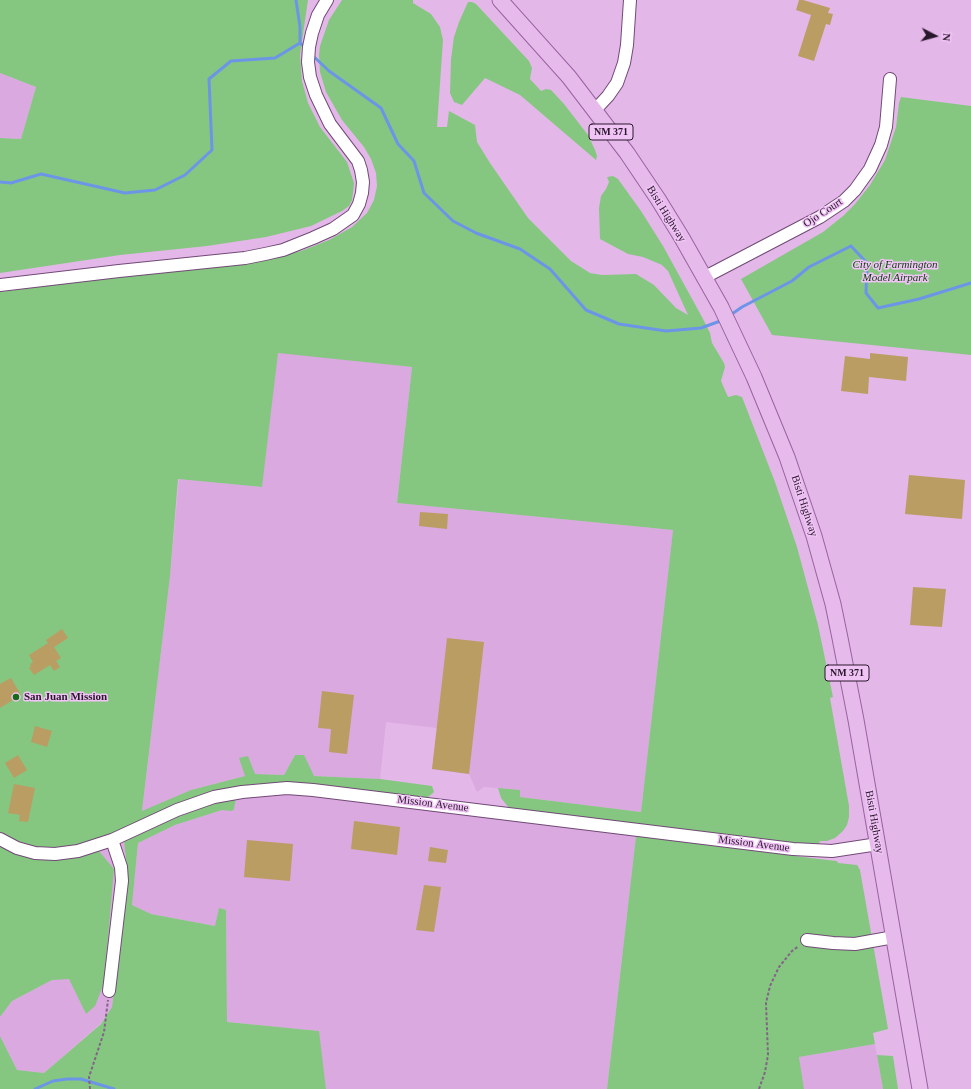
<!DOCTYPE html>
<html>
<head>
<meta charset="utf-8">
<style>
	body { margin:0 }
	#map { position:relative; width:971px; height:1089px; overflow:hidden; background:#e4b7e9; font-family:Georgia,serif }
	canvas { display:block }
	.north { position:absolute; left:915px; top:16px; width:40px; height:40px; -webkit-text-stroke:3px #f1c4f6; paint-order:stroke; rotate:96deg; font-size:11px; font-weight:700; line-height:16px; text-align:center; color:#28172a }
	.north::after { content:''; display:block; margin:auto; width:14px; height:18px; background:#28172a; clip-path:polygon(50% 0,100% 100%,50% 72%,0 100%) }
</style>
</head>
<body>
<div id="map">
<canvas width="971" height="1089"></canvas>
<div class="north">N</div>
</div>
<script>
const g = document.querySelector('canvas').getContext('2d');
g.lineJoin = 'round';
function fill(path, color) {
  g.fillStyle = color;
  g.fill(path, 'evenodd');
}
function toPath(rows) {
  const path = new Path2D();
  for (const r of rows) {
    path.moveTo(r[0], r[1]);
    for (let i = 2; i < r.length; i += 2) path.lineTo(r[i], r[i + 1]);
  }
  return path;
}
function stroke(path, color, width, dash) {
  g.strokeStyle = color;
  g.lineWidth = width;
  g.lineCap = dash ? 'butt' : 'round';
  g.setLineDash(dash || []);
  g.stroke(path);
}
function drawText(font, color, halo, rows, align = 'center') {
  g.font = font + ' Georgia,serif';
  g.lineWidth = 3;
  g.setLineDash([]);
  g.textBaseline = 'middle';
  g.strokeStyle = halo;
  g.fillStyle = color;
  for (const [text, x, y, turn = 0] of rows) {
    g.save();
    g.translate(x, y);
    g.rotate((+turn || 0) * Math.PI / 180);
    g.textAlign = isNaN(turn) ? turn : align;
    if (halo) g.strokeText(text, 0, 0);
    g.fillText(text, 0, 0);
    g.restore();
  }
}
fill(toPath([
	[0,73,36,87,21,139,0,138],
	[277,352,412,367,397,503,673,530,641,812,520,797,520,790,484,787,477,792,469,774,432,769,437,728,386,722,380,779,314,776,295,755,284,775,254,774,248,757,245,776,191,790,142,812,170,576,179,479,261,487],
	[283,794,329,798,636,836,607,1089,326,1089,318,1031,227,1022,226,910,215,926,151,914,132,905,138,843,175,825,222,810,234,809,236,798],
	[124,841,128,877,112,1007,101,1023,44,1073,17,1070,0,1036,0,1017,12,1001,52,980,69,978,86,1014,114,869,99,851],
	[875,1044,883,1089,804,1089,799,1057]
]), '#daa9df');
fill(toPath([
	[0,0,308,0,300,55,302,81,308,103,320,127,347,162,354,183,353,193,352,200,349,206,342,211,311,226,266,237,207,246,120,255,0,273,0,138,21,139,36,87,0,73],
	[342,0,413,0,413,3,431,14,440,27,443,40,437,127,447,127,449,111,475,125,477,142,490,163,528,218,571,261,590,273,602,275,636,274,654,285,676,308,688,315,668,271,662,265,643,257,628,254,600,239,599,208,601,196,606,189,609,182,607,177,613,176,618,179,641,211,663,246,702,317,710,333,712,343,724,363,725,367,721,381,728,397,736,395,742,397,775,482,797,547,818,625,833,697,830,698,849,806,849,817,847,825,843,831,835,838,827,841,820,841,819,844,811,845,793,843,509,808,501,798,498,788,520,790,520,797,641,812,673,530,397,503,412,367,278,353,262,487,178,479,170,576,142,811,191,790,245,776,239,758,248,756,255,774,284,775,295,755,304,755,314,776,380,779,432,786,434,792,427,798,296,783,254,784,234,787,199,796,182,802,118,832,80,845,55,849,34,847,25,845,7,837,0,832,0,292,108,278,229,265,270,258,301,251,329,240,352,227,367,213,374,200,377,186,376,173,371,159,364,147,342,120,326,92,320,72,319,55,320,46,329,20],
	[468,2,472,2,476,4,529,61,532,68,530,79,541,91,546,89,551,90,564,104,588,135,595,150,597,156,596,160,520,95,485,78,462,105,454,102,450,93,451,59,454,37,459,22],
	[901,97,971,106,971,355,772,335,741,279,823,232,843,216,855,204,870,185,885,160,896,127,899,103],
	[236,798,234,809,232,811,222,810,175,825,138,843,132,905,151,914,215,926,219,908,226,910,227,1022,319,1031,326,1089,0,1089,0,1036,17,1070,44,1073,101,1024,112,1007,128,877,124,841,182,815,199,808],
	[636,836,819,859,837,861,838,863,857,865,860,870,888,1029,873,1033,875,1044,799,1057,804,1089,607,1089],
	[0,846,19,855,40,859,61,859,77,857,99,851,114,869,104,983,95,1006,86,1014,69,979,52,980,12,1001,0,1017],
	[877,1055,893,1056,898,1089,883,1089]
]), '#85c781');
stroke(toPath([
	[296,0,300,27,300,43,306,48],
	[311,54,329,71,381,108,398,144,414,161,424,193,453,221,476,233,520,249,550,269,586,310,619,324,666,331,701,328,723,320],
	[0,182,11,183,41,174,125,193,155,190,185,175,212,150,209,79,231,61,275,58,300,43],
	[729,316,742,307,792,281,809,267,851,246,867,263,866,293,878,308,919,299,971,283],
	[35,1089,53,1081,67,1079,81,1079,114,1089]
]), '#6d95e7', 3);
fill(toPath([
	[799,0,803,0,830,8,828,13,833,14,830,25,826,24,814,61,798,56,811,15,796,10],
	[870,353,908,357,906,381,869,377,868,394,841,391,845,356,870,359],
	[909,475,965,480,962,519,905,514],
	[420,512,448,514,447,529,419,526],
	[913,587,946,589,942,627,910,625],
	[62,629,68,638,54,647,61,658,56,661,60,667,54,671,50,665,34,675,29,668,31,666,30,664,33,662,29,655,48,643,46,640],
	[447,638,484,642,469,774,432,769],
	[11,678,21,695,0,708,0,684],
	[322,691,354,695,347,754,329,752,331,729,318,728],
	[35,726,52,731,47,747,31,742],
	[18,755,27,770,14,778,5,763],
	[14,784,35,788,28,822,19,821,20,815,8,813],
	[354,821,400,827,397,855,351,849],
	[247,840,293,844,290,881,244,877],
	[430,847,448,850,446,863,428,861],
	[424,885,441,887,434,932,416,930]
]), '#ba9d63');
const minor = toPath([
	[595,110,608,96,617,83,624,63,627,45,630,0],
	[705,277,820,217,844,201,855,190,870,169,881,145,886,127,890,79],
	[0,285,119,271,245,258,265,254,283,250,313,238,333,229,353,215,359,204,362,193,363,182,361,170,358,161,330,124,316,95,310,77,308,62,309,47,312,33,318,15,327,0],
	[0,839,17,848,35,853,55,854,78,851,112,840,177,810,214,797,242,792,287,788,313,790,793,849,832,851,878,844],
	[807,940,833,943,855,944,894,937],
	[109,991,122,881,121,867,112,840]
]);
const major = toPath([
	[500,0,569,77,627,153,658,199,682,238,721,307,754,377,787,457,814,536,833,604,840,638,856,720,920,1089]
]);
stroke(minor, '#714a76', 14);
stroke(major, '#98639f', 17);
stroke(toPath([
	[90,1089,89,1077,104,1032,108,1000],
	[759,1089,765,1072,768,1055,766,1003,770,986,779,967,792,951,799,946]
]), '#836486', 2, [3, 2]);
stroke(minor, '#fff', 12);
stroke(major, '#e6baeb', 15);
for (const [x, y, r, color] of [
	[16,697,4,"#126c16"]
]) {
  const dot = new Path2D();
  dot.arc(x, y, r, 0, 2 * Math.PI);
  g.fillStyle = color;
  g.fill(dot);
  stroke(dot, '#f1c4f6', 1.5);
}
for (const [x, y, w] of [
	[611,132,44],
	[847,673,44]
]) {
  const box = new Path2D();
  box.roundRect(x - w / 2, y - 8, w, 16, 3);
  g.fillStyle = '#f1c4f6';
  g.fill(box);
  stroke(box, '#28172a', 1);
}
drawText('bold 10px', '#28172a', null, [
	["NM 371",611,132],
	["NM 371",847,673]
]);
drawText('11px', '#28172a', '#f1c4f6', [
	["Ojo Court",823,213,-33],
	["Bisti Highway",666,214,58],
	["Bisti Highway",804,506,72],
	["Mission Avenue",433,804,7],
	["Bisti Highway",874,822,80],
	["Mission Avenue",754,844,7]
]);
drawText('italic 11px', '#073c09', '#f1c4f6', [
	["City of Farmington",895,265],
	["Model Airpark",895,278]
]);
drawText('bold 11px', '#28172a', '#f1c4f6', [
	["San Juan Mission",24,697]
], 'left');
</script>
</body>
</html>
